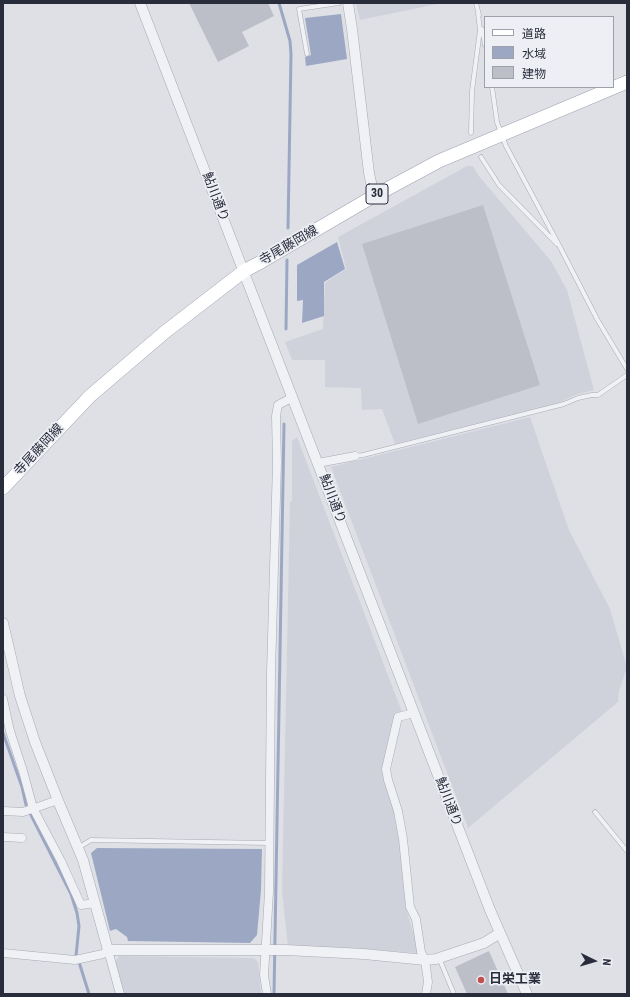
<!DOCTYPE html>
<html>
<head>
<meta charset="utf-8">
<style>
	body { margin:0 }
	#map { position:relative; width:630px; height:997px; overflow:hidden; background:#dee0e6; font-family:"Roboto Condensed","Noto Sans JP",sans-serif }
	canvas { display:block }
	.frame { position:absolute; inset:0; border:4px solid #292c3b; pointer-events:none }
	.legend { position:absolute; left:484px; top:16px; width:130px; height:72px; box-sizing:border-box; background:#edeff4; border:1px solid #9fa1aa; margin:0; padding:5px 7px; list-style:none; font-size:12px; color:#292c3b }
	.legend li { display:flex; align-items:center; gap:8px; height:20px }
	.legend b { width:20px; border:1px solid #9fa1aa }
	.north { position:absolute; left:574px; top:941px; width:40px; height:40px; -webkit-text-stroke:3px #edeff4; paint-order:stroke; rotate:95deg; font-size:11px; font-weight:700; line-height:16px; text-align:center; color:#292c3b }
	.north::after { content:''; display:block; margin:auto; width:14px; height:18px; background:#292c3b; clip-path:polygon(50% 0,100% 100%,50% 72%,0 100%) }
</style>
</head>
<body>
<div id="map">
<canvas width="630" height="997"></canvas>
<div class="frame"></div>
<ul class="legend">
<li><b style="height:5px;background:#fff"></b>道路</li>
<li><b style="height:11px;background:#9ca8c3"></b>水域</li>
<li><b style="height:11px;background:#bcbec8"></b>建物</li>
</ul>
<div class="north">N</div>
</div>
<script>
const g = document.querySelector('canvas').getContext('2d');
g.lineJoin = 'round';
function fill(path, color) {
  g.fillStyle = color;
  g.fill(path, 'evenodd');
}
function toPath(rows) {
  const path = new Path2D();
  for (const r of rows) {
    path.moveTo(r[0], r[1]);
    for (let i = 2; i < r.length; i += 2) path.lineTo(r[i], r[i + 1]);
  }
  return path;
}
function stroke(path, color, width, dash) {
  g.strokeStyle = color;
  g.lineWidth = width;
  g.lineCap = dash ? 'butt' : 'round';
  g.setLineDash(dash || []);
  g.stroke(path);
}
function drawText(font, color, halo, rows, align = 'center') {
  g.font = font + ' "Roboto Condensed","Noto Sans JP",sans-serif';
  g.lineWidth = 3.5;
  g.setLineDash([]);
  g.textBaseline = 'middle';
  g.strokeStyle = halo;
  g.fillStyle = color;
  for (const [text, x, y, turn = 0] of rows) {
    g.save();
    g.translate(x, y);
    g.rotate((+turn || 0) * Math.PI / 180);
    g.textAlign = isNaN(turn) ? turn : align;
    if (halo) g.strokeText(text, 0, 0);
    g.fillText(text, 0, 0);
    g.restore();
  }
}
fill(toPath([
	[356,3,442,3,360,20],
	[467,166,473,166,478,175,551,261,567,290,594,390,575,395,559,403,395,444,382,409,362,410,361,388,325,387,325,360,292,360,285,342,323,329,325,283,346,269,338,237],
	[530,417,569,530,610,609,627,667,619,691,618,702,468,828,331,467],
	[297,437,402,712,384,781,394,812,400,839,406,909,418,948,417,953,353,948,288,947,282,891,290,502,292,501,292,441],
	[119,956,254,958,258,962,261,994,124,994,115,963]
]), '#d0d2db');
fill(toPath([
	[341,14,347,59,306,66,305,57,311,55,305,18],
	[337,242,345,269,324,282,324,316,302,323,303,300,297,301,297,265],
	[97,848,262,849,261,890,257,935,250,943,128,941,127,937,116,929,110,931,91,853]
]), '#9ca8c3');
stroke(toPath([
	[279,3,290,41,291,54,288,228],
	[286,329,287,260],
	[3,733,22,787,26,805],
	[30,813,71,894,77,913,79,926,76,956],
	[79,962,89,994],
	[274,994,284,424]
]), '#9ca8c3', 3);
fill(toPath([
	[189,3,268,3,274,16,242,32,249,46,218,62],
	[483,205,540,385,418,424,362,244],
	[489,951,508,994,467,994,455,967]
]), '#bcbec8');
const service = toPath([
	[476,3,479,15],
	[482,29,485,45],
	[307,54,299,9,339,3],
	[492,87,497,122,506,146,561,249,597,319,627,369],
	[471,133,472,91,480,30,478,13],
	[481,157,499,185,557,244],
	[355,456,363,455,564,404,578,398,592,395,598,395,627,375],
	[595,812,627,851],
	[78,848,91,840,269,843],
	[439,958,454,994]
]);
const minor = toPath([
	[318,463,355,456],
	[3,699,10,731,23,771,33,808,61,861,81,905,95,903],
	[414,713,398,717,386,769,388,780,398,811,403,839,410,907,416,919,421,952,425,960,428,982,426,994],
	[3,811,23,812,58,800],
	[3,837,22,838],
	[3,953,75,960,103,954,108,950,120,994],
	[267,994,264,975,269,892,271,672,277,463,276,416,278,405,293,397]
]);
const tertiary = toPath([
	[140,3,490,910,527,994],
	[348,3,352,29,369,173,374,196],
	[3,623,20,696,35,742,59,803,83,860,108,950,286,950,364,954,425,960,436,959,484,943,500,933]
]);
const primary = toPath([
	[3,488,90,396,165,332,244,271,261,262,374,196,439,161,627,82]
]);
stroke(service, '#a8aab3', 5);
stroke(minor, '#a8aab3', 9);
stroke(tertiary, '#a8aab3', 11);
stroke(primary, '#9ea2b0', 14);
stroke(service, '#f0f1f5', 4);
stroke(minor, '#f0f1f5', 8);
stroke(tertiary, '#f0f1f5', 10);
stroke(primary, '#fff', 13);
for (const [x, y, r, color] of [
	[481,980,4,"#c14f4d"]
]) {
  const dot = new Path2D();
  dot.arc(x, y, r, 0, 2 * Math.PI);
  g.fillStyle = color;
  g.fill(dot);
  stroke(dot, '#edeff4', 1.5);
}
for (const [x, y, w] of [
	[377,194,22]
]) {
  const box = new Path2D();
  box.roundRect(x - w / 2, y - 10, w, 20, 3);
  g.fillStyle = '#edeff4';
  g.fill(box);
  stroke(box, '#292c3b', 1);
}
drawText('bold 12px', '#292c3b', null, [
	["30",377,194]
]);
drawText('13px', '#292c3b', '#edeff4', [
	["鮎川通り",215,197,69],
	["寺尾藤岡線",289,246,-30],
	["寺尾藤岡線",39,450,-47],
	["鮎川通り",332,499,69],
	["鮎川通り",448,802,69]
]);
drawText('bold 13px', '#292c3b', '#edeff4', [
	["日栄工業",489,980]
], 'left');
</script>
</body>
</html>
